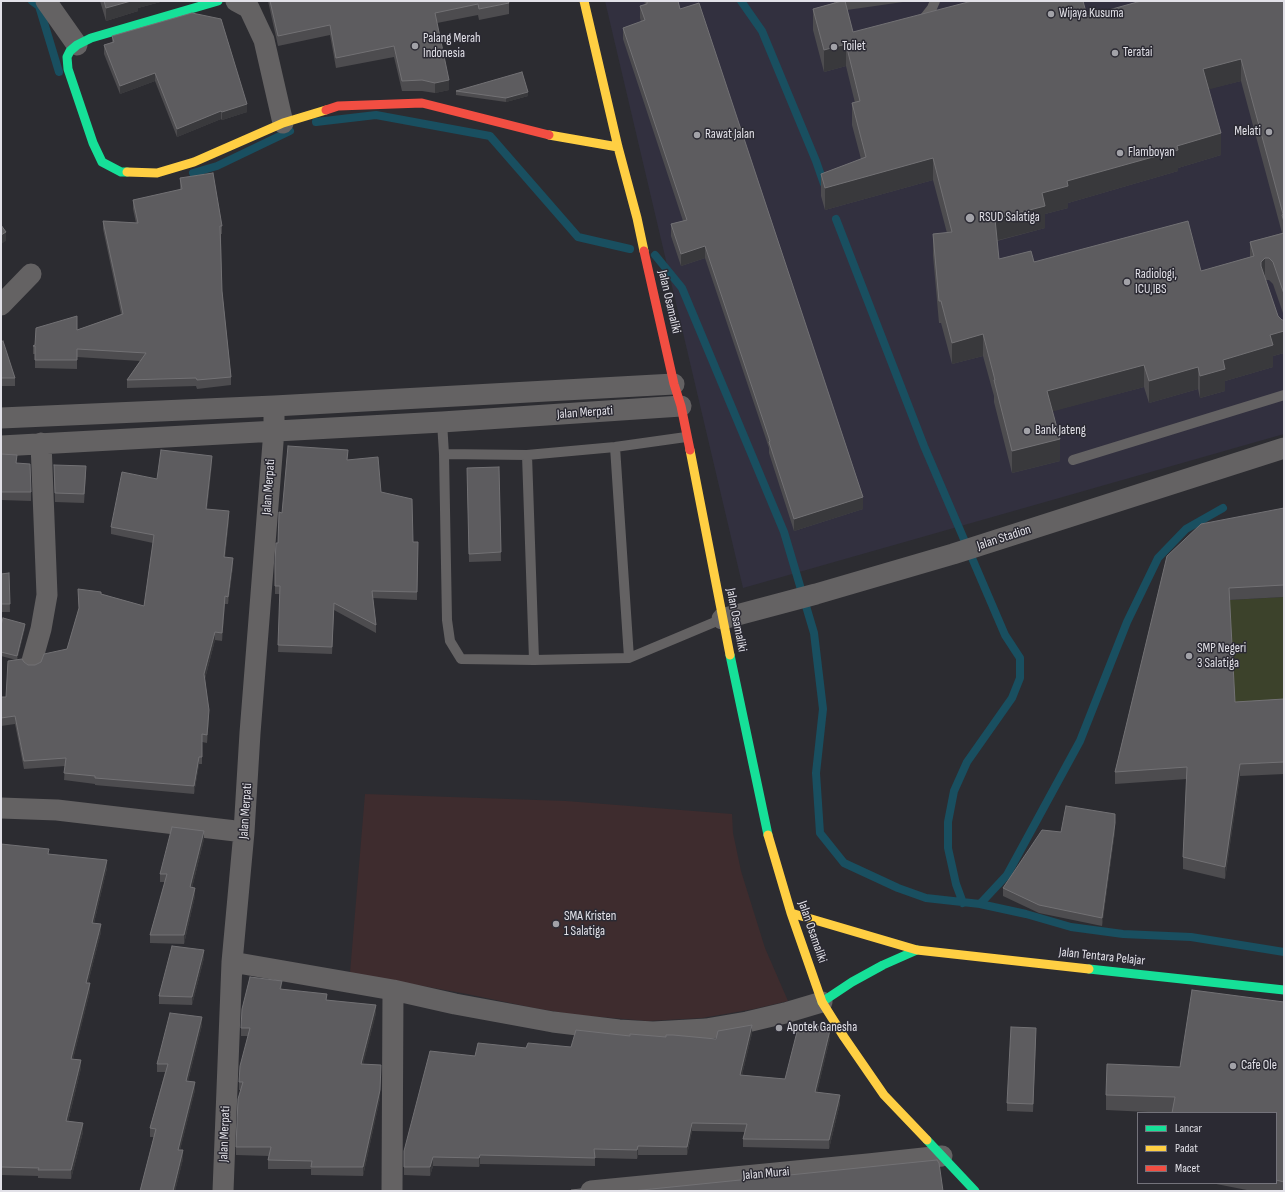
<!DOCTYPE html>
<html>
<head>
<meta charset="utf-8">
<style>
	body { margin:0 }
	#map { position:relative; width:1285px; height:1192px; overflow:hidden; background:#2c2c31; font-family:"Sofia Sans Condensed",sans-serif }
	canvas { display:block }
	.frame { position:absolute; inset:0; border:2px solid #e2e1e8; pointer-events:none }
	.legend { position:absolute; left:1137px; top:1112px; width:140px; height:72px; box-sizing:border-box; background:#2b2a33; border:1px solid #74737b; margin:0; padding:5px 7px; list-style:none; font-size:12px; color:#e2e1e8 }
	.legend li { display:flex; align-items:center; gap:8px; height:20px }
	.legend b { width:20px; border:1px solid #74737b }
</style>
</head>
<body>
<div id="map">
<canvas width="1285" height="1192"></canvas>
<div class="frame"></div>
<ul class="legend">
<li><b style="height:5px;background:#16e098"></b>Lancar</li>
<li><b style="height:5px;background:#ffcf43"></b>Padat</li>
<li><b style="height:5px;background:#f24e42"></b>Macet</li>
</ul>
</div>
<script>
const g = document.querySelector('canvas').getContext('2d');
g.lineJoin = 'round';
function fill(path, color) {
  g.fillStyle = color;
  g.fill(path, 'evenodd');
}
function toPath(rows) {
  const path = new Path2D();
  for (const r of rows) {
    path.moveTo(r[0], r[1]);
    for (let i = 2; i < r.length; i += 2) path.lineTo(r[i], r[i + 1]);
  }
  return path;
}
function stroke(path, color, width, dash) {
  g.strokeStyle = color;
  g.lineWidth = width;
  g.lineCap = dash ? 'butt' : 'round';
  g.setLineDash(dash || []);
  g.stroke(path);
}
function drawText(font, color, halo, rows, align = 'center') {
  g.font = font + ' "Sofia Sans Condensed",sans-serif';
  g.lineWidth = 3;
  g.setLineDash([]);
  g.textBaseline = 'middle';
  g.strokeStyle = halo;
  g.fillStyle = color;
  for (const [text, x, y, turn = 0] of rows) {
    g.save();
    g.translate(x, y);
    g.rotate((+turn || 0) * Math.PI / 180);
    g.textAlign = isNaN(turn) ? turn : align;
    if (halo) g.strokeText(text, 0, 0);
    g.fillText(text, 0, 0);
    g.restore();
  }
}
fill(toPath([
	[605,1,1284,1,1284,434,743,588]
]), '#32303f');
fill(toPath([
	[365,794,566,801,732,814,733,833,741,871,765,948,788,1001,754,1009,702,1018,648,1021,576,1015,534,1008,467,994,350,973]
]), '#3e2c2e');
fill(toPath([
	[1284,597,1284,711,1235,714,1229,600]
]), '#3c422b');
stroke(toPath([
	[32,1,39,6,59,72],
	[741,1,762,31,816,161,824,184],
	[316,122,376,115,490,136,578,237,630,249],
	[193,173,217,166,290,131],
	[836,219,924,446,1005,635,1020,658,1020,678,1012,698,967,762,954,791,948,822,948,848,956,884,963,903],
	[655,255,682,288,784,532,814,633,823,709,816,773,820,833,844,863,898,888,926,898,980,904,1007,875,1080,741,1127,622,1158,558,1186,529,1223,508],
	[980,904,1026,914,1071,927,1123,934,1191,937,1284,952]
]), '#194f60', 8);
stroke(toPath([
	[921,22,932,8,935,1],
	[442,422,444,454,447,620,450,641,461,659,534,660,629,658,722,619],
	[615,447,629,658],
	[444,454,527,455,534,660],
	[527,455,615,447,686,437],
	[1073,460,1284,395]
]), '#646263', 10);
stroke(toPath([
	[46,1,77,45],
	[236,1,249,8,264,40,283,123],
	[1,305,31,274],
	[1,418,274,406,674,384],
	[1,446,442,422,681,406],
	[722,619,816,594,953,554,1284,448],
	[32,661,41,629,47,595,41,443],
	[1,808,57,810,244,832],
	[232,962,393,990,455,1004,553,1022,619,1030,653,1032,706,1029,747,1022,785,1013,822,1002],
	[223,1191,232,962,244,832,250,733,274,430,274,406],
	[392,1191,393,990],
	[591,1191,868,1164,942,1156]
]), '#646263', 21);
stroke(toPath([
	[127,172,121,172,102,162,93,143,68,69,67,57,70,51,77,45,91,38,218,1],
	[730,655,768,835],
	[1089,969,1284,990],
	[822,1002,852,982,883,965,917,950],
	[927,1140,975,1191]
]), '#16e098', 9);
stroke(toPath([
	[584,1,618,147,637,218,644,251],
	[549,135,618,147],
	[127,172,157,173,194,162,283,123,326,110],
	[690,450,730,655],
	[768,835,791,913,822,1002,844,1037,884,1095,927,1140],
	[791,913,917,950,1089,969]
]), '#ffcf43', 9);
stroke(toPath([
	[326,110,338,106,422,103,549,135],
	[644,251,674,384,681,406,690,450]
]), '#f24e42', 9);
fill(toPath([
	[100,1,164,1,138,8,138,11,106,21],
	[268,1,508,1,509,3,509,14,479,20,478,15,437,23,449,90,435,93,422,91,402,91,394,57,336,68,330,35,278,46],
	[644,1,678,1,680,9,863,509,794,531,769,453,769,448,705,258,681,266,671,236,671,224,683,221,623,39,623,28,641,22,640,18,640,6,645,4],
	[834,1,910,1,847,10,853,32,1284,1,1284,316,1273,284,1269,280,1266,280,1278,316,1282,320,1284,320,1284,353,1273,356,1273,367,1225,381,1225,391,1200,398,1198,389,1149,403,1144,387,1052,411,1060,461,1012,473,994,402,994,396,983,356,952,364,941,323,939,323,933,256,933,234,947,233,933,180,825,210,821,196,821,174,861,159,852,125,852,103,855,103,846,66,824,72,813,30,813,9,834,3],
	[1241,81,1282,233,1250,242,1250,257,1201,271,999,259,997,241,1045,228,1045,214,1068,208,1068,203,1178,171,1178,168,1221,155,1208,89],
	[112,36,247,112,222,120,221,119,177,137,155,81,120,94,104,54,104,45,112,42],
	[456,91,528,96,506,102,456,95],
	[180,178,222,226,222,234,221,234,222,291,231,377,231,385,197,389,196,386,127,388,127,380,140,361,77,357,77,369,35,368,35,354,33,354,33,346,121,314,103,229,103,221,136,223,133,209,133,200,180,190],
	[1,342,15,378,15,386,1,386],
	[1,454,17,463,31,492,31,501,1,500],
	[348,460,381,492,413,542,418,542,417,600,373,598,376,625,376,633,334,610,332,654,278,652,280,594,275,594,275,563,282,513],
	[212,463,207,509,229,519,225,557,233,566,228,604,225,604,222,641,215,640,205,679,209,718,207,743,202,742,202,764,199,764,194,794,95,785,95,784,64,780,65,766,24,769,15,724,1,726,1,697,6,697,16,660,1,656,1,625,25,628,17,660,24,662,28,665,35,665,67,649,79,609,78,589,101,594,144,606,153,543,111,534,111,527,157,479],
	[54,465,86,475,84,503,55,502],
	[499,467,501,561,469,562,467,468],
	[1284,508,1284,597,1229,600,1235,702,1284,699,1284,774,1240,776,1225,879,1183,869,1183,857,1187,779,1115,784,1115,772,1167,556],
	[9,573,10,612,1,612,1,574],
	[1115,831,1102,926,1039,913,1003,896,1003,888,1061,832],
	[204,839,192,888,195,896,184,944,150,943,150,935,165,882,160,882,160,874],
	[1,844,49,854,107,868,94,923,101,932,88,983,90,991,73,1059,81,1068,68,1122,83,1132,71,1179,38,1178,38,1176,1,1175],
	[204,958,192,1005,159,1004,159,996],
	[282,989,327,1000,376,1013,363,1064,380,1098,363,1176,311,1175,311,1169,268,1169,268,1160,269,1156,236,1155,236,1147,241,1090,239,1090,239,1082,248,1036,241,1036,241,1028],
	[1284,1002,1284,1191,1252,1191,1211,1183,1276,1183,1276,1113,1169,1113,1106,1110,1106,1095,1180,1067],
	[202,1025,188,1081,195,1090,180,1150,183,1159,175,1191,140,1191,154,1137,150,1137,150,1128,165,1072,157,1072,157,1064],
	[752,1033,742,1075,785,1079,830,1038,817,1092,840,1103,829,1149,743,1147,743,1139,745,1132,692,1131,687,1155,638,1155,637,1159,595,1158,595,1166,480,1164,479,1167,433,1166,430,1176,404,1175,404,1151,475,1056,526,1048,571,1047,630,1036,666,1037,716,1039],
	[1036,1036,1033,1112,1007,1111,1007,1103]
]), '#4d4c4f');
fill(toPath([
	[130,1,164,1,138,8,138,11,106,21,106,8],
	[846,44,846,66,824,72,824,50],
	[1241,59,1241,81,1203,91,1203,69],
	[155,73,155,81,120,94,120,86],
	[449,80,449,90,435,93,435,83],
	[528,92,528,96,506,102,506,98],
	[247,104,247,112,222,120,222,112],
	[221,111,221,119,177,137,177,129],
	[1221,133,1221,155,1178,168,1178,171,1068,203,1068,208,1045,214,1045,228,995,241,995,219,1042,193,1067,181,1177,146],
	[933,158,933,180,825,210,825,188],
	[6,232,6,241,1,244,1,235],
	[705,246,705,258,681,266,681,254],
	[1265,258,1265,280,1261,284,1261,262],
	[1284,331,1284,353,1273,356,1273,367,1225,381,1225,391,1200,398,1200,376,1223,360,1270,335],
	[983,334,983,356,952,364,952,343],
	[1144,365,1144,387,1047,413,1047,391],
	[1198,367,1198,389,1149,403,1149,381],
	[1060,439,1060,461,1012,473,1012,451],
	[212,456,212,463,206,516,206,509],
	[863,497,863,509,794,531,794,519],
	[229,511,229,519,224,565,224,557],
	[233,558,233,566,228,604,228,597],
	[225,596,225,604,222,641,222,633],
	[25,624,25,628,17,660,17,656],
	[215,632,215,640,204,682,204,674],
	[209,710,209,718,207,743,207,735],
	[199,757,199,764,194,794,194,786],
	[1240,764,1240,776,1225,879,1225,867],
	[1115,823,1115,831,1102,926,1102,918],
	[204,831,204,839,190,896,190,887],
	[107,860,107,868,92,931,92,923],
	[195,888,195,896,184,944,184,935],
	[101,924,101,932,86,991,86,983],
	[204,950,204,958,192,1005,192,997],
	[282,981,282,989,280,989],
	[90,983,90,991,71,1067,71,1059],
	[376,1005,376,1013,361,1073,361,1064],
	[202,1017,202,1025,186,1089,186,1081],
	[752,1025,752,1033,740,1083,740,1075],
	[1036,1028,1036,1036,1033,1112,1033,1104],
	[830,1030,830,1038,815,1101,815,1092],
	[81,1060,81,1068,66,1130,66,1121],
	[381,1065,380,1098,363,1176,363,1167],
	[195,1082,195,1090,178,1158,178,1150],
	[840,1095,840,1103,829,1149,829,1140],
	[83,1123,83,1132,71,1179,71,1170],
	[692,1123,692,1131,687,1155,687,1147],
	[638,1146,638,1155,637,1159,637,1150],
	[183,1150,183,1159,175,1191,173,1191],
	[480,1155,480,1164,479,1167,479,1158],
	[433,1157,433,1166,430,1176,430,1167]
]), '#39393c');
const building = toPath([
	[104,1,131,1,106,8,104,1],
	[270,1,508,1,509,3,479,9,478,4,435,13,449,80,435,83,422,80,402,81,394,46,336,58,330,25,278,36,270,1],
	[647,1,678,1,680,9,699,3,863,497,794,519,769,442,770,441,705,246,681,254,671,224,687,220,623,28,645,20,640,6,647,4,647,1],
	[842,1,845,1,853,32,972,1,1083,1,1087,16,1141,1,1284,1,1284,222,1282,215,1283,214,1241,59,1203,69,1221,133,1177,146,1178,150,1067,181,1068,186,1042,193,1045,206,995,219,999,259,1031,251,1034,262,1188,221,1201,271,1254,256,1250,242,1284,233,1284,294,1273,262,1269,258,1265,258,1261,262,1261,266,1278,316,1282,320,1284,320,1284,331,1270,335,1273,345,1223,360,1225,369,1200,376,1198,367,1149,381,1144,365,1047,391,1060,439,1012,451,994,380,995,380,983,334,952,343,941,301,939,301,933,234,952,232,933,158,825,188,821,174,866,157,852,103,860,101,846,44,824,50,813,9,842,1],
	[192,13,221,19,247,104,222,112,221,111,177,129,155,73,120,86,104,45,114,42,112,36,192,13],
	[522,72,528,92,506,98,456,91,522,72],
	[213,173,222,226,220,226,222,291,231,377,197,380,196,378,127,380,146,353,77,349,77,360,35,360,35,346,33,346,35,345,36,328,77,316,77,330,123,314,103,221,138,223,133,200,182,189,180,178,213,173],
	[1,225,6,232,1,235,1,225],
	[3,341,15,378,1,378,1,342,3,341],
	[288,446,348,450,347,460,378,457,381,492,412,499,413,542,418,542,417,592,372,591,376,625,334,603,332,647,278,645,280,586,275,586,275,563,276,543,278,543,279,512,282,513,288,446],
	[161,450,212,456,206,509,229,511,224,557,233,558,228,597,225,596,222,633,215,632,204,674,209,710,207,735,202,734,202,757,199,757,194,786,95,778,95,776,64,773,66,758,24,761,15,716,1,718,1,697,6,697,8,661,22,659,24,662,28,665,35,665,41,662,44,654,67,649,79,608,78,589,101,592,101,594,144,606,154,535,111,527,122,472,157,479,161,450],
	[1,454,17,455,16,463,30,464,31,492,1,492,1,454],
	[54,465,86,466,84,494,55,493,54,465],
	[499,467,501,552,469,554,467,468,499,467],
	[1284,508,1284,585,1229,588,1235,702,1284,699,1284,762,1240,764,1225,867,1183,857,1187,767,1115,772,1167,556,1201,524,1284,508],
	[9,573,10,604,1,604,1,574,9,573],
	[3,618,25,624,17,656,1,652,1,625,3,618],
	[1066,806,1115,814,1115,823,1102,918,1039,905,1003,888,1042,830,1061,832,1066,806],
	[172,827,204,831,190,887,195,888,184,935,150,935,167,874,160,874,172,827],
	[1,844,49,849,48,854,107,860,92,923,101,924,86,983,90,983,71,1059,81,1060,66,1121,83,1123,71,1170,38,1170,39,1168,1,1167,1,844],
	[172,946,204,950,192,997,159,996,172,946],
	[250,977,282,981,280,989,327,994,326,1000,376,1005,361,1064,381,1065,380,1090,363,1167,311,1167,312,1161,268,1160,271,1147,236,1147,238,1099,243,1082,239,1082,240,1066,250,1028,241,1028,242,1009,250,977],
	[1192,990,1284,1002,1284,1182,1276,1180,1276,1113,1172,1113,1175,1097,1106,1095,1107,1064,1180,1067,1192,990],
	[170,1013,202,1017,186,1081,195,1082,178,1150,183,1150,173,1191,140,1191,156,1129,150,1128,168,1064,157,1064,170,1013],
	[799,1024,829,1028,830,1030,815,1092,840,1095,829,1140,743,1139,747,1124,692,1123,687,1147,638,1146,637,1150,594,1149,595,1158,480,1155,479,1158,433,1157,430,1167,404,1167,404,1151,430,1051,475,1056,478,1043,526,1048,528,1043,571,1047,576,1030,630,1036,630,1034,666,1037,666,1035,673,1035,716,1039,718,1031,752,1025,740,1075,785,1079,799,1024],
	[1011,1027,1036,1028,1033,1104,1007,1103,1011,1027],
	[937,1160,939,1163,943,1191,632,1191,937,1160],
	[581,1189,583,1191,571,1191,571,1190,581,1189]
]);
fill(building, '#5d5c5f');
stroke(building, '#727174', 1);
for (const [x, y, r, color] of [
	[1051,14,4,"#a2a2a8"],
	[415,46,4,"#a2a2a8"],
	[834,47,4,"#a2a2a8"],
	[1115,53,4,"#a2a2a8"],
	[1269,132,4,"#a2a2a8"],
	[697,135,4,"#a2a2a8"],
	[1120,153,4,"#a2a2a8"],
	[970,218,5,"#a2a2a8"],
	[1127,282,4,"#a2a2a8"],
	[1027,431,4,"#a2a2a8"],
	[1189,656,4,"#a2a2a8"],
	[556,924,4,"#a2a2a8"],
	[779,1028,4,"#a2a2a8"],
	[1233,1066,4,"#a2a2a8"]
]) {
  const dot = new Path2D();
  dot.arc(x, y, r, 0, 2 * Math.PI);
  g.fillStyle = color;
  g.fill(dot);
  stroke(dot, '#2b2a33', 1.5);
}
drawText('13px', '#e2e1e8', '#2b2a33', [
	["Wijaya Kusuma",1059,14],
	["Palang Merah",423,39],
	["Indonesia",423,54],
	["Toilet",842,47],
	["Teratai",1123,53],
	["Melati",1261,132,"right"],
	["Rawat Jalan",705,135],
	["Flamboyan",1128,153],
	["RSUD Salatiga",979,218],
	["Radiologi,",1135,275],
	["ICU,IBS",1135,290],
	["Bank Jateng",1035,431],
	["SMP Negeri",1197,649],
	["3 Salatiga",1197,664],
	["SMA Kristen",564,917],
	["1 Salatiga",564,932],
	["Apotek Ganesha",787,1028],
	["Cafe Ole",1241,1066]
], 'left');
drawText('13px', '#e2e1e8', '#2b2a33', [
	["Jalan Osamaliki",669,302,77],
	["Jalan Merpati",585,413,-4],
	["Jalan Merpati",269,487,-86],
	["Jalan Stadion",1004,538,-18],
	["Jalan Osamaliki",736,620,79],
	["Jalan Merpati",246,811,-86],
	["Jalan Osamaliki",812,932,71],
	["Jalan Tentara Pelajar",1102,957,6],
	["Jalan Merpati",225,1134,-88],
	["Jalan Murai",766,1174,-5]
]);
</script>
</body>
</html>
